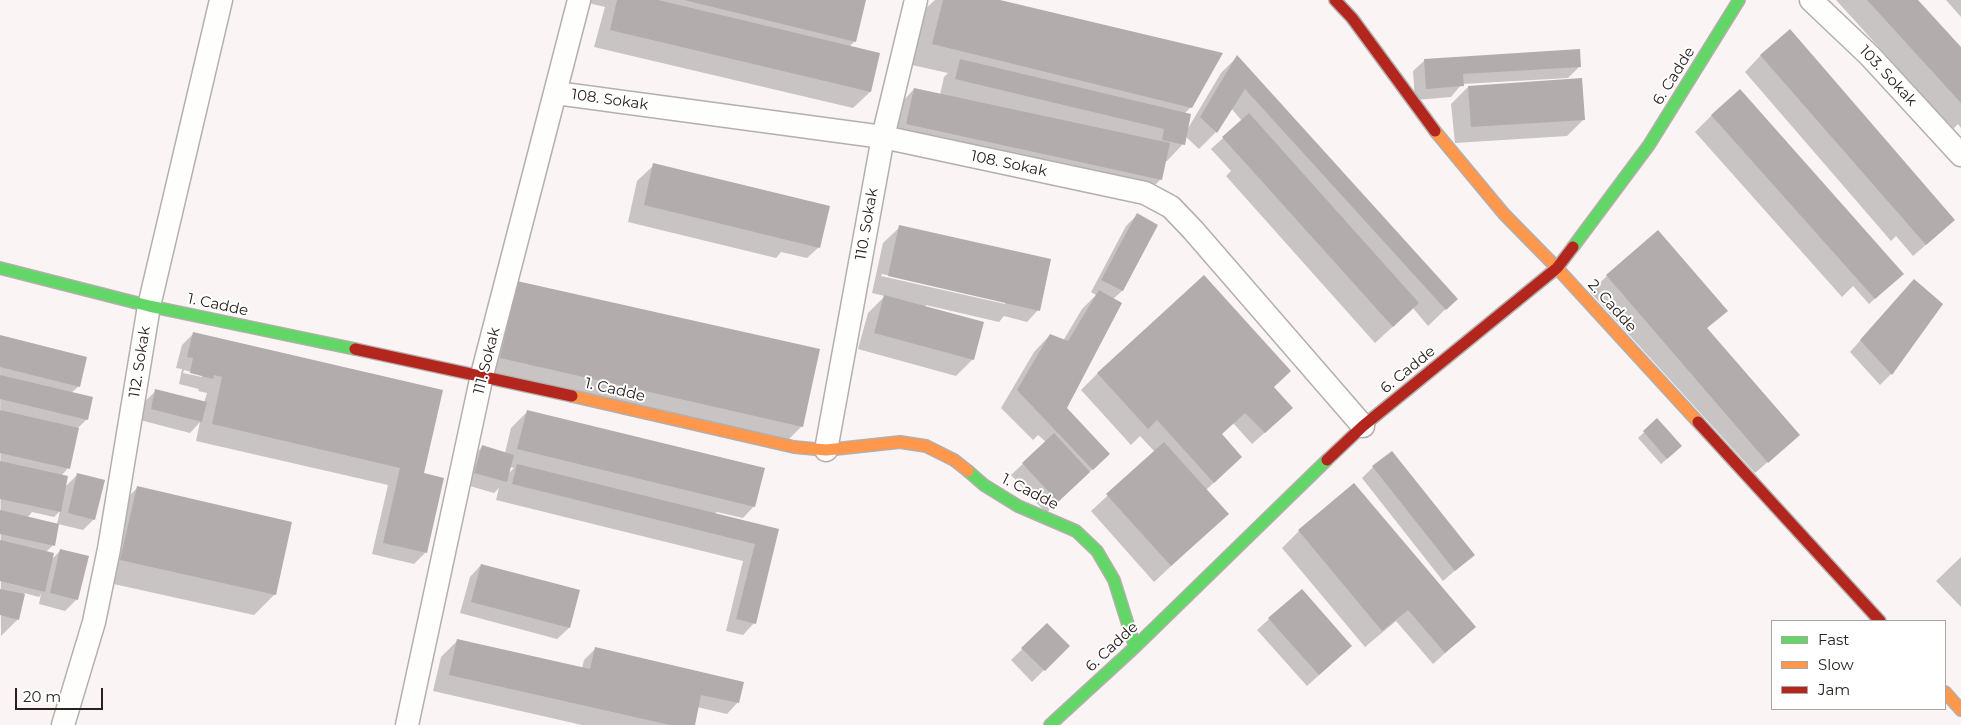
<!DOCTYPE html>
<html>
<head>
<meta charset="utf-8">
<style>
	body { margin:0 }
	#map { position:relative; width:1961px; height:725px; overflow:hidden; background:#faf5f4; font-family:Montserrat,sans-serif }
	canvas { display:block }
	.legend { position:absolute; left:1771px; top:620px; width:175px; height:90px; box-sizing:border-box; background:#fff; border:1px solid #a9a6a5; margin:0; padding:6px 9px; list-style:none; font-size:15px; color:#29211f }
	.legend li { display:flex; align-items:center; gap:10px; height:25px }
	.legend b { width:25px; border:1px solid #a9a6a5 }
	.scale { position:absolute; left:15px; top:688px; width:88px; height:22px; box-sizing:border-box; border:2px solid #29211f; border-top:0; padding-left:6px; font-size:15px; line-height:18px; white-space:nowrap; color:#29211f; -webkit-text-stroke:4px #fff; paint-order:stroke }
</style>
</head>
<body>
<div id="map">
<canvas width="1961" height="725"></canvas>
<ul class="legend">
<li><b style="height:6px;background:#63d668"></b>Fast</li>
<li><b style="height:6px;background:#ff974d"></b>Slow</li>
<li><b style="height:6px;background:#b3261e"></b>Jam</li>
</ul>
<div class="scale">20 m</div>
</div>
<script>
const g = document.querySelector('canvas').getContext('2d');
g.lineJoin = 'round';
function fill(path, color) {
  g.fillStyle = color;
  g.fill(path, 'evenodd');
}
function toPath(rows) {
  const path = new Path2D();
  for (const r of rows) {
    path.moveTo(r[0], r[1]);
    for (let i = 2; i < r.length; i += 2) path.lineTo(r[i], r[i + 1]);
  }
  return path;
}
function stroke(path, color, width, dash) {
  g.strokeStyle = color;
  g.lineWidth = width;
  g.lineCap = dash ? 'butt' : 'round';
  g.setLineDash(dash || []);
  g.stroke(path);
}
function drawText(font, color, halo, rows, align = 'center') {
  g.font = font + ' Montserrat,sans-serif';
  g.lineWidth = 4;
  g.setLineDash([]);
  g.textBaseline = 'middle';
  g.strokeStyle = halo;
  g.fillStyle = color;
  for (const [text, x, y, turn = 0] of rows) {
    g.save();
    g.translate(x, y);
    g.rotate((+turn || 0) * Math.PI / 180);
    g.textAlign = isNaN(turn) ? turn : align;
    if (halo) g.strokeText(text, 0, 0);
    g.fillText(text, 0, 0);
    g.restore();
  }
}
fill(toPath([
	[576,0,864,0,854,42,849,47,878,54,870,92,853,108,594,47,605,7],
	[935,0,995,0,1191,107,1184,114,1187,130,1221,73,1237,57,1456,299,1428,326,1413,308,1375,343,1226,176,1231,171,1211,149,1242,121,1231,108,1216,132,1199,149,1185,136,1183,144,1167,161,1165,161,1161,179,1144,196,895,136,903,101,914,89,940,95,944,77,948,73,912,65,925,9],
	[1836,0,1917,0,1961,49,1961,128,1958,124,1953,129],
	[1946,0,1961,0,1961,17],
	[1761,55,1942,231,1913,256,1896,236,1891,241,1745,72],
	[1425,60,1580,66,1568,78,1462,84,1451,97,1415,100,1413,71],
	[1468,87,1584,119,1567,136,1455,143,1451,104],
	[1712,115,1896,279,1869,304,1853,286,1842,297,1695,132],
	[654,165,819,247,807,258,781,252,776,258,628,222,637,181],
	[1137,215,1157,225,1122,291,1113,299,1066,408,1097,465,1046,513,1011,475,1046,442,1038,435,1033,440,1001,408,1034,352,1050,335,1063,341,1082,309,1096,295,1091,292,1126,226],
	[900,227,1038,310,1027,322,1004,316,999,322,926,305,925,307,973,359,956,376,858,349,868,313,885,296,872,293,883,243],
	[882,274,1005,302,1005,304,881,276],
	[1607,276,1726,310,1706,329,1786,446,1755,473,1590,292],
	[1914,280,1891,374,1880,385,1850,352],
	[517,282,802,426,781,447,479,379],
	[193,334,422,474,426,552,414,564,372,554,388,485,196,441,200,422,190,433,140,420,144,402,156,391,204,403,207,393,198,391,199,389,179,384,182,369,176,368,182,345],
	[184,370,202,375,202,377,183,373],
	[0,336,79,386,71,393,87,419,78,428,68,468,61,476,65,487,77,475,94,519,83,530,58,524,53,545,46,552,51,560,60,551,77,599,65,611,39,604,41,594,39,597,24,593,18,619,1,636],
	[60,511,57,524,27,518,32,512,54,517],
	[1098,373,1273,387,1280,419,1252,444,1233,423,1220,435,1241,457,1206,490,1227,514,1154,582,1091,511,1155,452,1140,436,1131,445,1081,390],
	[528,411,754,506,743,518,717,512,714,514,777,530,754,623,743,635,726,631,743,561,496,500,499,488,494,493,463,484,471,458,482,447,505,453,511,428],
	[510,467,514,468,507,475],
	[1657,420,1675,452,1661,464,1638,438],
	[1373,467,1473,555,1443,581,1362,478],
	[1354,485,1474,627,1433,664,1396,621,1365,647,1282,548,1299,531],
	[137,488,275,594,254,615,100,581,116,509],
	[1961,557,1961,607,1936,581],
	[481,565,569,628,557,639,460,613,470,577],
	[1269,619,1339,657,1307,686,1257,630],
	[1047,625,1068,646,1032,682,1011,660],
	[457,641,582,669,584,660,595,649,738,702,727,714,697,707,693,725,582,725,433,691,441,657]
]), '#0003');
fill(toPath([
	[617,0,658,0,880,53,871,92,610,30],
	[684,0,866,0,856,42],
	[943,0,1000,0,1223,53,1192,108,932,44],
	[1867,0,1918,0,1961,47,1961,103],
	[1790,29,1955,220,1926,245,1760,55],
	[1580,49,1581,67,1463,74,1464,86,1426,89,1424,59],
	[1237,55,1458,299,1446,310,1245,89,1217,133,1200,117],
	[960,59,1191,114,1185,145,1162,140,1164,129,955,79],
	[1582,78,1585,120,1471,127,1468,86],
	[914,88,1170,143,1162,180,906,124],
	[1740,89,1904,274,1875,299,1711,115],
	[1249,113,1419,303,1393,327,1222,137],
	[653,163,830,206,820,248,644,205],
	[1137,213,1158,225,1123,291,1101,280],
	[899,225,1051,259,1040,311,888,276],
	[1658,230,1728,311,1707,328,1800,435,1768,463,1606,275],
	[1204,275,1291,371,1274,387,1293,408,1265,433,1245,413,1222,434,1242,457,1214,483,1157,420,1148,429,1097,373],
	[1914,279,1943,304,1892,375,1860,340],
	[517,281,820,349,803,427,500,358],
	[1099,290,1122,303,1067,408,1110,454,1093,470,1017,390,1050,334,1068,341],
	[884,295,984,322,974,360,874,333],
	[193,332,443,390,424,473,444,478,427,553,383,543,400,468,212,424,222,377,214,375,213,379,190,373,193,358,187,357],
	[0,335,87,357,80,387,0,367],
	[0,375,93,397,88,420,0,399],
	[155,389,207,402,202,422,151,409],
	[0,410,79,428,70,469,0,453],
	[527,410,765,468,755,507,517,449],
	[1657,418,1682,446,1667,459,1643,431],
	[1054,433,1090,472,1058,502,1022,463],
	[1164,442,1229,514,1171,566,1106,494],
	[482,445,514,455,507,482,474,473],
	[1392,451,1475,555,1455,571,1372,466],
	[0,461,68,476,61,512,0,499],
	[517,464,779,529,756,624,736,619,755,544,512,484],
	[77,473,105,480,95,520,68,513],
	[1354,483,1476,627,1445,653,1408,610,1382,631,1298,530],
	[137,486,292,522,276,595,120,560],
	[0,510,59,524,55,546,0,534],
	[0,540,54,553,45,592,0,581],
	[60,549,89,556,78,600,50,593],
	[481,564,580,590,570,628,471,602],
	[0,589,25,594,19,620,0,615],
	[1302,589,1352,646,1319,675,1268,618],
	[1047,623,1070,646,1045,671,1021,648],
	[457,639,590,669,595,647,744,682,739,703,701,695,695,725,670,725,449,675]
]), '#b2acac');
const street = toPath([
	[1811,0,1870,56,1961,155],
	[556,93,883,137,1145,193,1171,207,1193,230,1363,426],
	[826,450,883,137,916,0],
	[63,725,94,622,109,549,149,306,221,0],
	[407,725,482,375,579,0]
]);
const fast = toPath([
	[1573,247,1649,145,1739,0],
	[0,268,149,306,355,349],
	[968,471,984,485,1018,506,1076,531,1097,551,1114,580,1135,647],
	[1050,725,1135,647,1327,460]
]);
const slow = toPath([
	[1435,131,1504,214,1557,268,1698,422],
	[572,396,794,447,826,450,900,442,926,446,954,460,968,471],
	[1945,692,1961,710]
]);
const jam = toPath([
	[1335,0,1352,18,1435,131],
	[355,349,572,396],
	[1698,422,1880,621],
	[1327,460,1363,426,1557,268,1573,247]
]);
stroke(street, '#b4aeac', 25);
stroke(fast, '#b4aeac', 14);
stroke(slow, '#b4aeac', 14);
stroke(jam, '#b4aeac', 14);
stroke(street, '#fefefd', 22);
stroke(fast, '#63d668', 11);
stroke(slow, '#ff974d', 11);
stroke(jam, '#b3261e', 11);
drawText('15px', '#29211f', '#fff', [
	["6. Cadde",1674,76,-58],
	["103. Sokak",1888,76,47],
	["108. Sokak",610,100,8],
	["108. Sokak",1009,164,12],
	["110. Sokak",867,224,-80],
	["1. Cadde",218,305,12],
	["2. Cadde",1612,306,48],
	["111. Sokak",487,361,-76],
	["112. Sokak",140,362,-81],
	["6. Cadde",1408,370,-39],
	["1. Cadde",615,390,13],
	["1. Cadde",1030,492,27],
	["6. Cadde",1112,647,-43]
]);
</script>
</body>
</html>
